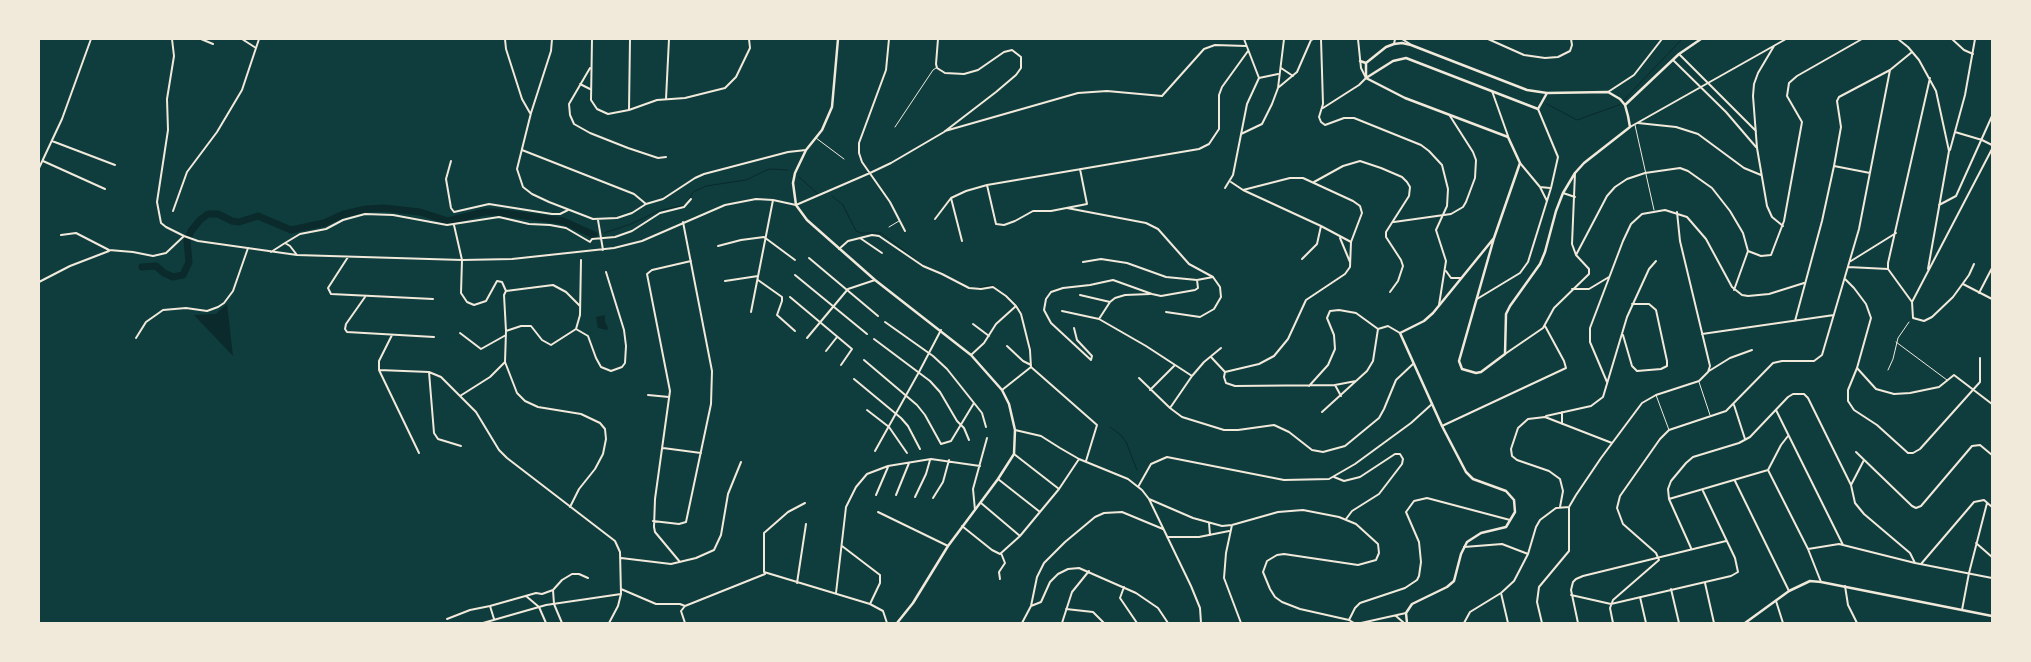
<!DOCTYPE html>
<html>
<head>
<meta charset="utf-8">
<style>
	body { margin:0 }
	#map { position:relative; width:2031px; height:662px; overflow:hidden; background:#0f3d3e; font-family:"Fira Sans",sans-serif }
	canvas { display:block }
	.frame { position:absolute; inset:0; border:40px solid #f1e9da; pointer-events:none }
</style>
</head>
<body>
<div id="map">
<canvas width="2031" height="662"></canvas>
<div class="frame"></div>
</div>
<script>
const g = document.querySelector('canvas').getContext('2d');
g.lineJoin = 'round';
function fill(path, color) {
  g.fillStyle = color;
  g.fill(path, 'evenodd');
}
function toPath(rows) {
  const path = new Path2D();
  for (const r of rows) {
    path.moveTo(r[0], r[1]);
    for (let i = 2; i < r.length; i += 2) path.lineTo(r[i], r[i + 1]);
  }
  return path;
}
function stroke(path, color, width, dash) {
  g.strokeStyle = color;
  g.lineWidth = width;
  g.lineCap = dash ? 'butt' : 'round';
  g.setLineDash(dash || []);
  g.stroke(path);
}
fill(toPath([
	[227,304,233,356,194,315,216,314],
	[605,315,605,322,608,328,607,330,598,328,596,317]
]), '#0a2a2b');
stroke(toPath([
	[1547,104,1577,120,1619,105,1682,39],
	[799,177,818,194],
	[832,196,843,205,856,231,861,233,881,233,924,266],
	[688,201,693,192,706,186,746,180,769,169,788,170],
	[604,233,631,224,658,211,685,205],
	[927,267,962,283],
	[978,288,992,285,1009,297,1020,309,1023,318],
	[1028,337,1030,343,1032,364,1036,370],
	[1110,427,1121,435,1126,442,1137,470]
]), '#0a2a2b', 1);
stroke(toPath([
	[142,267,156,266,164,273,173,277,183,275,189,262,187,241,191,231,200,220,208,214,218,214,232,221,239,222,258,216,291,230,324,223,344,214,366,209,384,208,420,212,448,221,484,212,496,212,563,221,594,235]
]), '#0a2a2b', 7);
stroke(toPath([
	[1635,125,1654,210],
	[895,127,933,70,936,68],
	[816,138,844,159],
	[889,227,899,221],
	[1896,342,1947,380],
	[1888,370,1893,359,1898,338,1909,322],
	[1699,382,1710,415],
	[1656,395,1669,430]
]), '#f1e9da', 1);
stroke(toPath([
	[172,39,174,56,167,99,168,130,157,202,161,223,166,227,184,236,198,241,297,255,462,260,512,259,614,248,642,241,725,205,756,199,773,200,796,205,870,173,891,163,944,132,996,92,1016,75,1021,68,1021,57,1012,50,1004,52,978,70,964,74,945,73,937,68,936,64,938,39],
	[201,39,213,44],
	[242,39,256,48],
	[505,39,506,49,522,99,530,113],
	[552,39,551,51,531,113,517,169,523,187,532,194,549,202,593,219,617,218,632,213,646,204,663,199,695,178,704,174,788,152,806,150],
	[592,39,591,100,597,109,608,114,629,110,657,100,685,98,725,88,736,77,750,48,749,39],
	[889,39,886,70,859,143,859,153,862,162,890,202,905,231],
	[1321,39,1323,104,1319,117,1321,122,1325,125,1344,118,1354,118,1421,145,1429,151,1442,165,1448,189,1447,206,1436,230,1446,261,1439,305],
	[1402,39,1410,44],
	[1488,39,1524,55,1545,58,1558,57,1570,51,1572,45,1571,39],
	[1898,39,1908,47,1919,60,1936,91,1949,151,1928,269],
	[1952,39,1964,50,1973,54],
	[1394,44,1395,39],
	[1774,46,1758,73,1754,84,1753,96,1757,148,1767,206,1772,217,1783,226],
	[1679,54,1756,131],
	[1673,60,1726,112,1756,147],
	[590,68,569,104,570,115,574,124,590,133,628,148,658,158,666,157],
	[1281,68,1293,76],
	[1259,78,1278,74],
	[1930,78,1888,263,1888,269,1912,302,1913,318,1924,321,1932,317,1953,297,1969,275,1974,264],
	[580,84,590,89],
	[1279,87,1297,72,1311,40,1313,39],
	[1492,91,1508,136],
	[1608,92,1634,75,1662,39],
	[666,99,669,39],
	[1323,108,1359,85,1366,78,1361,68,1358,39],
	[629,110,630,39],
	[1638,123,1676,127,1698,134,1744,168,1761,175],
	[1630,127,1786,39],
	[945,131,1078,93,1107,91,1162,96,1204,49,1215,45,1246,46],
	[1955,132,1982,140,1992,145],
	[1241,134,1262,124,1272,104,1278,88,1284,39],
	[52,141,115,165],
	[522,150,634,194,646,204],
	[1950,150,1965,95,1975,39],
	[43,161,105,189],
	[451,161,446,179,451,208,454,212,489,204,552,214,560,214,568,210],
	[1520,163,1540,187,1547,201],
	[1834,166,1870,173],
	[39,168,62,119,91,39],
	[1231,182,1243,190,1321,226,1351,242],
	[1314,182,1343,166,1360,161,1381,168,1402,177,1407,182,1410,187,1409,196,1386,232,1386,237,1401,260,1403,266,1398,281,1390,292],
	[987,185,996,224,1004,225,1015,221,1033,211,1051,211,1087,204,1080,169],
	[1540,187,1550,188],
	[1225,188,1233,175,1247,104,1259,78,1244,39],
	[1563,193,1575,197],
	[951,198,962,241],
	[1939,205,1956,196,1992,116],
	[1067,208,1146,223,1158,229,1189,264,1213,277,1197,280,1166,277,1127,263,1101,259,1083,262],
	[173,211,187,172,217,132,242,90,259,39],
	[935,219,951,198,966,191,987,185,1199,149,1209,144,1219,129,1219,95,1222,87,1248,51],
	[598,220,603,250],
	[1394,222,1451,214,1463,207,1466,202,1475,178,1476,160,1473,152,1450,116],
	[454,225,462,260,461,293,467,302,474,305,486,301,497,281,502,282,506,291,504,295,506,331,505,362,490,377,460,396],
	[61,235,76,233,109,250,133,252,153,256,166,253,184,236],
	[860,238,872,235,879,236,923,266,942,274,969,288,981,289,993,287,1006,296,1016,306,1021,314,1030,350,1031,367,1097,425,1086,461],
	[1340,238,1350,262],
	[285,243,300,234,326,229,343,220,365,214,393,215,447,225,499,217,529,224,550,225,566,228,590,242,592,239,615,237,632,231,660,213,684,207,691,199],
	[718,246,741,240,764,237,795,260],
	[839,249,848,241,860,238,882,253],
	[1748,251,1761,256,1771,255,1784,221,1802,122,1787,96,1789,83,1797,76,1862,39],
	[271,252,285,243,290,246,297,255],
	[1576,255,1607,196,1615,187,1627,179,1645,173,1680,168,1688,171,1712,188,1730,211,1743,233,1748,251,1734,290],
	[348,257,328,288,331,294,433,299],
	[809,258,878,316],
	[1302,259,1317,244,1321,226],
	[1851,261,1896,233],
	[1848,267,1888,269],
	[1446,271,1451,278,1461,278],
	[795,275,867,334],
	[1845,279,1854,288,1866,304,1871,318,1857,368,1848,390,1848,401,1854,410,1877,425,1908,453,1913,453,1920,449,1980,382,1980,358],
	[758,280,782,297,782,301,777,315,795,331],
	[725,281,758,276],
	[39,282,70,266,109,251],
	[1963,284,1992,299],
	[1572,289,1589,289,1609,277],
	[506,291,553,285,566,292,580,306],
	[1979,293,1992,268],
	[1080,295,1110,302],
	[365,297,346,324,345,329,347,332,434,337],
	[790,297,852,349,841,365],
	[1477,299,1520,273,1528,262,1551,188,1558,157,1538,109],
	[1912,302,1992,149],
	[1062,311,1099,319,1146,346,1192,376],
	[751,312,773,200],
	[1166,312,1200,317,1214,309,1221,297,1220,287,1213,277],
	[1099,319,1110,302,1115,298,1125,295,1150,294],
	[1795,321,1822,221,1834,166,1841,127,1837,101,1839,97,1890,70,1912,52],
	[885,322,933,356,947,369,982,413,986,427],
	[973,324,989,336],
	[1074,328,1077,340,1092,356,1091,360,1051,323,1044,310,1046,299,1051,292,1063,288,1090,285,1113,280,1152,294,1161,296,1195,290,1198,288,1197,280],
	[576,329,588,336,596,358,601,367,611,371,622,367,625,363,626,346,624,330,606,272],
	[1378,329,1388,326,1400,333],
	[506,331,521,326,531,326,542,340,551,345,576,329,580,315,581,260],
	[460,333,481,349,506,335],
	[1702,334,1834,315],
	[392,335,379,361,379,370,419,453],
	[1623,335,1632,366,1637,371,1661,369,1667,366,1667,361,1656,310,1649,304,1632,304],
	[136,338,146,322,163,310,186,308,207,311,218,307,224,303,233,291,248,248],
	[807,338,848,289,875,280],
	[874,339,930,381,940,392,957,421,964,428,969,440],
	[1007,346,1023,361,1031,365],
	[826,351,837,337],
	[1505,354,1543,328,1554,308,1589,274,1589,269,1576,255,1572,244,1575,173],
	[971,355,984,343,996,324,1016,306],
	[1211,357,1225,372],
	[864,360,917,405,925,415,941,444,951,441,974,403],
	[505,362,517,393,525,401,538,407,581,414,600,423,605,429,606,439,603,454,595,469,579,489,570,507],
	[1857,368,1876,389,1894,394,1910,393,1939,387,1954,375,1992,404],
	[379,370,429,372,441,377,476,412,499,450,507,458,615,541,620,552,621,594,618,606,609,623],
	[1709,371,1730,358,1752,350],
	[429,372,434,433,438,439,461,446],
	[1225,372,1259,364,1274,356,1288,339,1306,300,1345,274,1350,267,1351,242,1362,213,1360,206,1353,201,1303,178,1290,178,1243,190],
	[1225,372,1224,377,1226,383,1235,386,1335,385,1356,381,1367,371,1373,361,1378,329],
	[1139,378,1170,408,1182,417,1224,430,1238,430,1274,425,1289,432,1312,450,1323,452,1345,446,1379,418,1384,409,1396,380,1413,364],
	[854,379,901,418,908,426,920,449],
	[1607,382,1590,342,1590,328,1623,241,1631,224,1642,214,1665,210,1687,217,1706,239,1732,287,1742,295,1748,296,1769,294,1804,283],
	[1335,385,1341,396],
	[1309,386,1328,365,1335,349,1334,335,1327,318,1330,311,1339,310,1356,313,1378,329],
	[1002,390,1031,367],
	[1150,390,1175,365],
	[648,395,669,397],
	[1734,405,1745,439],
	[1170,408,1192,376,1204,362,1221,348],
	[867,410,889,427,907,453],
	[1776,410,1843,545],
	[1322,412,1356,381],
	[1546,416,1591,406,1603,397,1627,317,1649,269,1656,261],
	[1562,424,1562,412],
	[1442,426,1566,368,1564,361,1545,326],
	[1015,430,1041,436,1060,448,1079,459,1128,479,1142,490,1149,499,1191,586,1200,608,1201,623],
	[663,448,701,453],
	[875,451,919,372,941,330],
	[1856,452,1912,506,1916,508,1921,506,1972,446,1980,445,1992,455],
	[1014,454,1059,489],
	[1864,460,1851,485,1855,503,1864,514,1910,553,1915,563],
	[1768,470,1808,549,1821,582],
	[1334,477,1344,481,1360,477,1395,454,1400,454,1403,459,1402,464,1379,494,1352,511,1346,519],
	[998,479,1040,512],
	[1735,481,1789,591],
	[1138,487,1151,464,1167,457,1284,480,1329,479,1355,464,1411,423,1432,404],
	[876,495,888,467],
	[896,495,909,463],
	[915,497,926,474,930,460],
	[933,498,943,482,949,460],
	[1149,499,1193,518,1222,526,1232,525,1278,512,1303,510,1339,517,1356,524,1378,544,1379,553,1376,560,1358,565,1284,554,1277,555,1267,561,1263,572,1270,589,1275,597,1282,602,1300,609,1349,620,1354,623],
	[1669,499,1768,470,1781,445,1788,436],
	[805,503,788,512,764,533,764,572,870,604,883,611,887,623],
	[981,503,1020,536],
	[1560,507,1563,491,1560,479,1549,471,1517,460,1512,456,1511,449,1518,428,1528,419,1545,417,1612,443],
	[975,510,973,489,987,438],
	[878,512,948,546],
	[653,521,679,524,686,522,711,404,712,371,683,222],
	[1209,523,1210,535],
	[1232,525,1226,553,1224,578,1241,623],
	[962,526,992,550,1000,554,1020,536,1059,489,1079,459],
	[1167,537,1199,537,1229,531],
	[1976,543,1992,557],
	[842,546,880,575,880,583,870,604],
	[1464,547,1502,544,1528,554],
	[1691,548,1669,499,1668,489,1671,481,1686,463,1693,457,1739,443,1750,437,1788,397,1793,394,1804,394,1808,398,1851,485],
	[1808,549,1839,544,1915,563,1992,578],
	[621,558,671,564,696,558,714,550,721,535,728,494,741,462],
	[680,562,655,532,654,527,655,499,670,391,647,274,652,270,691,261],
	[1921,564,1974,502,1984,500,1992,507],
	[1000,579,999,572,1005,563,1001,553],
	[797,583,806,524],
	[1705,583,1714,623],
	[1845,586,1848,605,1857,623],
	[1124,587,1120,598,1137,623],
	[621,589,656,604,680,604,685,606],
	[1671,589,1679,623],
	[553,590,562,580,572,574,579,574,588,578],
	[836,593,846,507,856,487,867,474,888,466,931,459,980,466],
	[1501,593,1508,623],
	[1571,595,1611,604,1731,576,1738,572,1735,558,1703,491],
	[526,596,539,607,546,623],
	[1640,597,1646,623],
	[1776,601,1783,623],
	[490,606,536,593,542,594,553,590,554,604,562,623],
	[1031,606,1041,602,1050,582,1058,574,1068,569,1079,568,1136,593,1158,608,1168,623],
	[1066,609,1093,612,1104,623],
	[1962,610,1969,573,1987,503],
	[1396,616,1404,623],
	[447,619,470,610,490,606,494,619],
	[1349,620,1355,608,1360,603,1405,588,1417,580,1419,576,1421,562,1419,542,1406,512,1414,501,1427,498,1510,520],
	[483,623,546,605,621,594],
	[685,623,681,611,685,606,765,574],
	[1022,623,1031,606,1037,577,1044,563,1065,542,1095,517,1104,513,1122,512,1163,529],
	[1062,623,1072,592,1089,571],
	[1361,623,1406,613],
	[1464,623,1470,612,1501,593,1514,581,1528,554,1536,527,1540,520,1556,508,1569,507],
	[1542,623,1537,602,1539,587,1569,551,1569,507,1576,495,1601,458,1642,403,1656,395,1699,381,1708,372,1710,366,1680,241,1677,212],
	[1578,623,1571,590,1573,582,1576,579,1583,576,1726,541],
	[1613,623,1610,608,1613,600,1659,560,1656,553,1623,524,1617,508,1620,496,1660,439,1669,430,1726,411,1773,363,1782,361,1814,361,1822,355,1859,229,1890,70]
]), '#f1e9da', 2);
stroke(toPath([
	[838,39,832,107,822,130,806,150,795,173,793,183,796,205,807,220,875,280,971,355,1002,390,1009,404,1015,430,1014,454,998,479,948,546,913,603,897,623],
	[1402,43,1411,45,1527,90,1547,93,1608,92,1620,99,1625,105,1628,116,1630,127,1584,163,1575,173,1563,193,1556,211,1545,252,1540,264,1510,306,1506,314,1505,354,1481,372,1476,373,1462,369,1459,361,1494,238,1520,163,1508,137,1405,98,1366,78,1366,63,1386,47,1394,44,1402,43],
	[1360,61,1366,63],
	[1366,78,1393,61,1406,58,1538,109,1547,93],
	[1625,105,1679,54,1701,39],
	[1407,623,1406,613,1412,604,1447,587,1454,581,1461,554,1467,542,1481,533,1506,527,1515,512,1514,500,1506,491,1473,479,1466,472,1442,426,1400,333,1424,321,1433,313,1494,238]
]), '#f1e9da', 2.5);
stroke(toPath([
	[1745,623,1789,591,1810,581,1821,582,1992,616]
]), '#f1e9da', 2.5);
</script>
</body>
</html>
